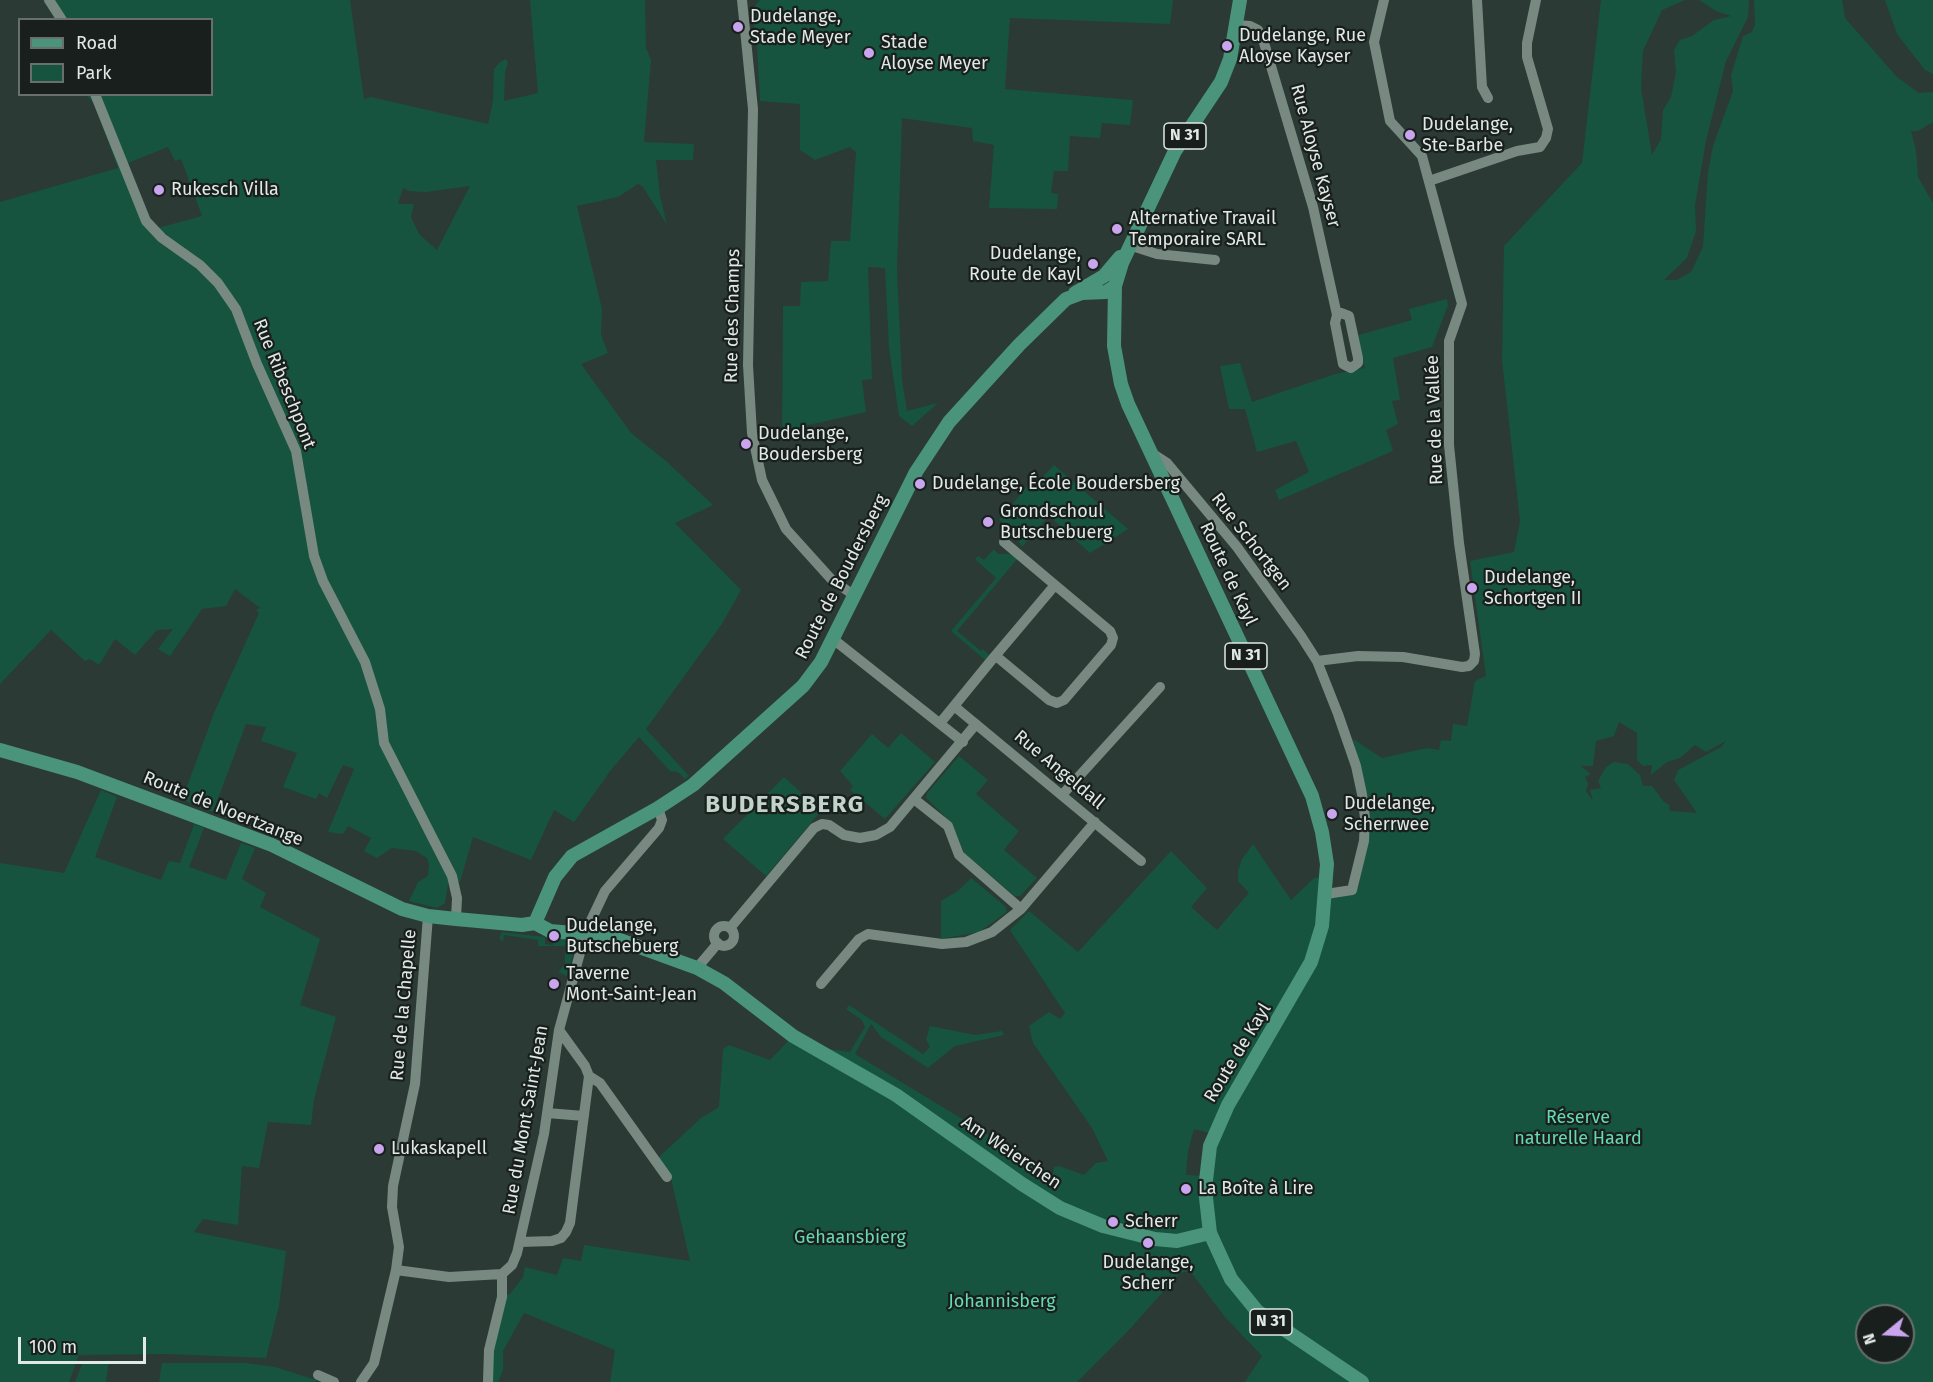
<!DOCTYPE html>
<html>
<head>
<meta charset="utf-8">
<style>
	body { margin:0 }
	#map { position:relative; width:1933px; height:1382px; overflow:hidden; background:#2b3a34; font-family:"Fira Sans",sans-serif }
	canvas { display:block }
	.legend { position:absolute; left:18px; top:18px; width:195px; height:78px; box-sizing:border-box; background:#191f1c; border:2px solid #69706c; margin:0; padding:8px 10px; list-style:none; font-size:18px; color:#e0e9e5 }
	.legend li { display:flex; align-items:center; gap:12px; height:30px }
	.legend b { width:30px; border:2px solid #69706c }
	.north { position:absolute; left:1855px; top:1304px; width:60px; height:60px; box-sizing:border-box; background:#191f1c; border:2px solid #69706c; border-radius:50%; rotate:252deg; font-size:16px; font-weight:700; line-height:24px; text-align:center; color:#e0e9e5 }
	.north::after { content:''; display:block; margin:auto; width:21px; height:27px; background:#c9a5ee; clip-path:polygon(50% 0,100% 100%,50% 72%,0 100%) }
	.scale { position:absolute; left:18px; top:1337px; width:128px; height:27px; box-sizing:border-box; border:3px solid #e0e9e5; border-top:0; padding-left:8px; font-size:18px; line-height:21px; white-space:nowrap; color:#e0e9e5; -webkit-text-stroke:4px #191f1c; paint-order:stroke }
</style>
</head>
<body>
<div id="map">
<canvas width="1933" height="1382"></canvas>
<ul class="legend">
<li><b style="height:8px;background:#4a947c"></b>Road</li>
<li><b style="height:16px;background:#165440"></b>Park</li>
</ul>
<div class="north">N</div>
<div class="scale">100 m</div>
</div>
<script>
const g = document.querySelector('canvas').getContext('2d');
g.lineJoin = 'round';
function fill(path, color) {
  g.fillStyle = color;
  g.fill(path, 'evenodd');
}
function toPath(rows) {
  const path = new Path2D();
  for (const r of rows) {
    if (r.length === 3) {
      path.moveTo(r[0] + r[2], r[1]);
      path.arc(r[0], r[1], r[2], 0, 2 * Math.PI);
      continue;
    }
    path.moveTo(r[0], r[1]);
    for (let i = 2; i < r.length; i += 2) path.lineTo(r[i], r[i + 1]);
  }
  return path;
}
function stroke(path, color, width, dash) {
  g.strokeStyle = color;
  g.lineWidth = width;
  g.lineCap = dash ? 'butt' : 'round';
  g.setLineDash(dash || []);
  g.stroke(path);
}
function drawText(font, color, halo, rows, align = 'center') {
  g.font = font + ' "Fira Sans",sans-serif';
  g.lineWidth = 4.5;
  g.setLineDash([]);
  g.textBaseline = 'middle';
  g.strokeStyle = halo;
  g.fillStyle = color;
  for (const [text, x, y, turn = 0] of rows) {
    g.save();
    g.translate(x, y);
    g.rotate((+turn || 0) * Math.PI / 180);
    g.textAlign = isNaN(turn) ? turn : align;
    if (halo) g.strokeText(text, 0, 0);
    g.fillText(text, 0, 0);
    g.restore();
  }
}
fill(toPath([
	[43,0,350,0,364,99,371,97,488,124,493,101,494,69,500,62,506,59,508,63,505,72,504,101,538,93,530,0,645,0,646,48,651,60,644,142,694,144,693,160,656,160,660,196,667,225,643,187,638,184,618,197,577,206,602,309,601,335,608,353,581,364,631,433,666,461,713,505,675,523,741,590,722,624,646,729,689,776,685,779,678,772,670,771,639,737,611,770,574,822,554,810,531,860,473,837,460,882,449,878,445,903,437,908,409,901,418,882,428,876,429,865,427,858,416,851,392,848,377,858,364,851,371,838,348,826,343,834,328,832,354,769,343,765,327,798,319,793,316,799,283,787,297,753,261,741,266,727,246,724,213,812,182,800,214,713,259,613,256,610,260,608,235,589,226,606,202,609,170,656,158,649,173,629,157,630,135,655,115,639,99,665,90,659,85,661,51,630,0,684,0,202,118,168,94,104,86,95,212,94,212,20,55,19],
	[168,147,175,161,181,159,202,216,158,228,150,219,128,163],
	[470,186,437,250,419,234,411,217,414,204,398,204,403,188,409,191,426,192],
	[760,0,1173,0,1170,24,1010,18,1005,89,1133,100,1130,125,1102,123,1100,138,1070,136,1068,171,1054,171,1051,193,1058,194,1057,209,989,208,994,145,973,141,972,128,902,118,897,270,902,380,907,411,938,403,912,426,899,416,889,348,885,268,868,267,872,379,862,380,866,412,782,431,783,306,800,306,801,282,828,281,831,241,850,241,856,152,850,147,815,160,800,150,800,104,760,101,757,45,751,11],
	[1601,0,1685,0,1662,10,1643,51,1641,88,1652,155,1661,139,1663,110,1671,97,1676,72,1674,50,1680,40,1692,36,1714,20,1731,16,1718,12,1699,0,1749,0,1749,2,1748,17,1726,61,1706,141,1695,205,1696,231,1687,258,1664,280,1677,280,1691,272,1703,247,1708,172,1713,146,1733,91,1731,75,1743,36,1752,32,1755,25,1754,0,1842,0,1845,18,1897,77,1919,93,1933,92,1933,122,1918,131,1911,131,1916,150,1918,177,1933,203,1933,1382,1245,1382,1262,1356,1225,1317,1190,1271,1180,1273,1128,1331,1077,1382,610,1382,615,1350,524,1313,503,1351,503,1370,498,1382,488,1382,502,1297,511,1293,523,1277,525,1267,557,1275,563,1258,581,1261,584,1245,690,1261,671,1178,657,1159,701,1118,719,1107,723,1049,729,1045,770,1060,793,1036,808,1046,850,1052,865,1027,862,1020,846,1009,849,1005,923,1054,930,1047,926,1039,930,1026,975,1035,1002,1031,1004,1035,955,1046,928,1068,881,1037,871,1024,855,1054,1053,1174,1054,1167,1059,1166,1084,1175,1096,1163,1108,1161,1092,1128,1033,1043,1029,1026,1049,1012,1060,1019,1065,1013,1010,930,1029,911,1078,952,1171,851,1207,888,1191,907,1217,930,1249,893,1238,881,1238,871,1242,859,1253,844,1291,900,1314,878,1320,877,1319,894,1358,888,1367,842,1367,795,1353,739,1382,758,1427,748,1439,750,1441,740,1451,741,1453,724,1467,726,1475,681,1486,676,1470,561,1514,552,1520,521,1502,360,1504,246,1582,163],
	[1619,722,1637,733,1637,760,1643,766,1652,765,1651,775,1667,762,1680,758,1695,745,1706,752,1726,741,1721,747,1678,770,1674,780,1697,813,1670,811,1669,805,1664,802,1652,786,1643,786,1640,775,1628,764,1614,762,1606,767,1598,781,1601,788,1590,790,1593,801,1586,791,1588,784,1585,777,1591,774,1581,766,1593,766,1596,741,1614,736],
	[1194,1129,1214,1134,1206,1176,1186,1175,1188,1151],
	[1867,1316,1903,1316,1903,1352,1867,1352],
	[1885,0,1933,0,1933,74,1925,70,1897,34],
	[1447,299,1448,305,1432,347,1393,358,1400,400,1392,401,1398,424,1386,430,1393,451,1279,500,1275,490,1309,472,1296,441,1257,452,1245,409,1229,409,1220,366,1240,363,1252,402,1335,374,1365,368,1355,336,1412,320,1409,309],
	[1054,465,1128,529,1090,553,1049,516,1022,547,1013,532,999,520,1035,477,1040,480],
	[994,549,998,554,1011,554,1018,558,957,631,981,651,983,649,989,655,985,660,951,631,996,578,975,559,978,556,984,560],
	[901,733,935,762,885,819,850,790,853,786,840,771,872,734,888,748],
	[959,756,988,780,976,794,1019,831,1004,850,1037,878,1020,896,1015,896,964,853,952,823,926,798,927,793],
	[784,777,821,811,766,876,723,839],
	[101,790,117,797,95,857,161,880,169,861,180,863,194,824,204,828,189,867,226,880,241,843,255,848,242,879,266,893,260,907,320,939,300,1005,336,1017,314,1100,311,1125,268,1122,259,1168,242,1166,238,1225,203,1219,194,1232,286,1251,279,1306,266,1358,168,1354,79,1355,69,1382,0,1382,0,863,64,873],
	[971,878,1005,906,1007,912,979,932,941,939,941,901,958,891],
	[502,932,545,937,545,944,553,945,554,938,577,941,567,976,558,972,565,964,565,946,538,946,538,940,504,935,503,942,499,938],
	[109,1360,106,1382,75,1382,82,1364],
	[162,1363,246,1363,275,1367,316,1380,315,1382,159,1382]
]), '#165440');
stroke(toPath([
	[49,0,62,20],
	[742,0,753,109,748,365,752,433,762,480,786,529,832,580,855,596],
	[1477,0,1482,87,1488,98],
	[1236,25,1250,26,1258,30,1262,36,1313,207,1337,315],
	[95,94,146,221,162,238,200,265,218,283,236,309,257,364,296,451,314,556,323,581,365,662,380,709,384,743,452,876,457,898,456,919],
	[1429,181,1517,151,1540,147,1546,138,1548,129,1527,57,1527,43,1536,0],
	[1129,245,1157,254,1215,260],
	[1341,313,1349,316,1358,358,1358,363,1351,368,1343,364,1335,323,1337,315,1341,313],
	[1150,452,1167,463,1237,547,1301,636,1317,661,1338,714,1356,766,1362,794,1365,818,1364,841,1352,890,1326,894],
	[1004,542,1055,585],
	[833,639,963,742],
	[1317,661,1358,656,1403,657,1462,667,1469,666,1474,661,1475,654,1459,543,1449,445,1449,341,1462,304,1422,156,1390,121,1374,42,1384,0],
	[954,706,1141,861],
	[941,722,990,662,1055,585,1110,631,1113,638,1111,645,1064,700,1057,703,1049,700,996,656],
	[1062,795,1160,687],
	[914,799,948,826,959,855,1021,909],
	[724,936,10],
	[730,928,814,828,822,824,829,825,844,835,860,838,876,835,890,827,976,724],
	[697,968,718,943],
	[821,984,859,939,868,934,942,944,966,942,992,932,1021,909,1095,822],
	[559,1030,585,1066,589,1076,600,1083,667,1177],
	[547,1113,584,1116],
	[520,1242,552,1241,561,1238,566,1232,570,1223,589,1076],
	[396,1270,449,1277,502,1274],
	[502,1274,512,1265,517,1253,544,1134,559,1030,586,931,605,891,659,828,662,820,658,808],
	[318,1375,334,1382],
	[361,1382,374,1363,396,1270,399,1247,392,1207,393,1186,415,1084,428,916],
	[488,1382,489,1350,502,1297,502,1274]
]), '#788981', 10);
stroke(toPath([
	[1240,0,1230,59,1221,82,1175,151,1122,263,1115,286,1114,346,1121,384,1128,404,1312,796,1322,832,1327,864,1322,926,1311,962,1228,1105,1210,1146,1205,1189,1210,1233,1231,1279,1257,1311,1362,1382],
	[1075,293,1104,276,1120,257],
	[0,750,77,772,272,845,402,909,428,916,456,919,522,925,535,923],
	[535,923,555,877,572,856,658,808,693,785,803,686,821,662,916,472,949,422,1019,345,1066,299,1082,293,1106,292,1115,286],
	[535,923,550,931,573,933,586,931,609,936,697,968,724,983,793,1036,896,1095,1022,1184,1060,1208,1103,1226,1155,1239,1177,1241,1210,1233]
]), '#4a947c', 14);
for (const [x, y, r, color] of [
	[738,27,6,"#c9a5ee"],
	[1227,46,6,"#c9a5ee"],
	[869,53,6,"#c9a5ee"],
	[1410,135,6,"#c9a5ee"],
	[159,190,6,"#c9a5ee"],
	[1117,229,6,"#c9a5ee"],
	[1093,264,6,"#c9a5ee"],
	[746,444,6,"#c9a5ee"],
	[920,484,6,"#c9a5ee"],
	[988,522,6,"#c9a5ee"],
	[1472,588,6,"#c9a5ee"],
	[1332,814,6,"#c9a5ee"],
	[554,936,6,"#c9a5ee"],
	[554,984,6,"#c9a5ee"],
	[379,1149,6,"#c9a5ee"],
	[1186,1189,6,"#c9a5ee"],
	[1113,1222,6,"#c9a5ee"],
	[1148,1243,6,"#c9a5ee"]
]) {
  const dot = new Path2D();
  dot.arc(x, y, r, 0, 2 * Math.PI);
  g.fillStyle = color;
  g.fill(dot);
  stroke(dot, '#191f1c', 2);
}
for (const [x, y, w] of [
	[1185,136,42],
	[1246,656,42],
	[1271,1322,42]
]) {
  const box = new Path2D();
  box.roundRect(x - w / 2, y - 13, w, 26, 4.5);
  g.fillStyle = '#191f1c';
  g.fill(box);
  stroke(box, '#e0e9e5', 1.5);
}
drawText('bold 16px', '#e0e9e5', null, [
	["N 31",1185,136],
	["N 31",1246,656],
	["N 31",1271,1322]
]);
drawText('18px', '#e0e9e5', '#191f1c', [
	["Dudelange,",750,17],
	["Stade Meyer",750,38],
	["Dudelange, Rue",1239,36],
	["Aloyse Kayser",1239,57],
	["Stade",881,43],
	["Aloyse Meyer",881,64],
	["Dudelange,",1422,125],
	["Ste-Barbe",1422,146],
	["Rukesch Villa",171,190],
	["Alternative Travail",1129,219],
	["Temporaire SARL",1129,240],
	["Dudelange,",1081,254,"right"],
	["Route de Kayl",1081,275,"right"],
	["Dudelange,",758,434],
	["Boudersberg",758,455],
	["Dudelange, École Boudersberg",932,484],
	["Grondschoul",1000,512],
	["Butschebuerg",1000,533],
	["Dudelange,",1484,578],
	["Schortgen II",1484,599],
	["Dudelange,",1344,804],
	["Scherrwee",1344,825],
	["Dudelange,",566,926],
	["Butschebuerg",566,947],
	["Taverne",566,974],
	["Mont-Saint-Jean",566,995],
	["Lukaskapell",391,1149],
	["La Boîte à Lire",1198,1189],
	["Scherr",1125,1222],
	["Dudelange,",1148,1263,"center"],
	["Scherr",1148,1284,"center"]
], 'left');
drawText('18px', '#e0e9e5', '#191f1c', [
	["Rue Aloyse Kayser",1315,156,75],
	["Rue des Champs",733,316,-89],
	["Rue Ribeschpont",284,384,68],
	["Rue de la Vallée",1435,420,-92],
	["Rue Schortgen",1251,542,52],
	["Route de Kayl",1228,574,65],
	["Route de Boudersberg",842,577,-63],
	["Rue Angeldall",1059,770,40],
	["Route de Noertzange",223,809,22],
	["Rue de la Chapelle",404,1005,-85],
	["Route de Kayl",1238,1053,-59],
	["Rue du Mont Saint-Jean",526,1120,-80],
	["Am Weierchen",1011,1153,34]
]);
drawText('18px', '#64dab1', '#191f1c', [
	["Réserve",1578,1118],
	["naturelle Haard",1578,1139],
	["Gehaansbierg",850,1238],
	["Johannisberg",1002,1302]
]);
g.letterSpacing = '1.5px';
drawText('bold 24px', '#c1d3cb', '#191f1c', [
	["BUDERSBERG",785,805]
]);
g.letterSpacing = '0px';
</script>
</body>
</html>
